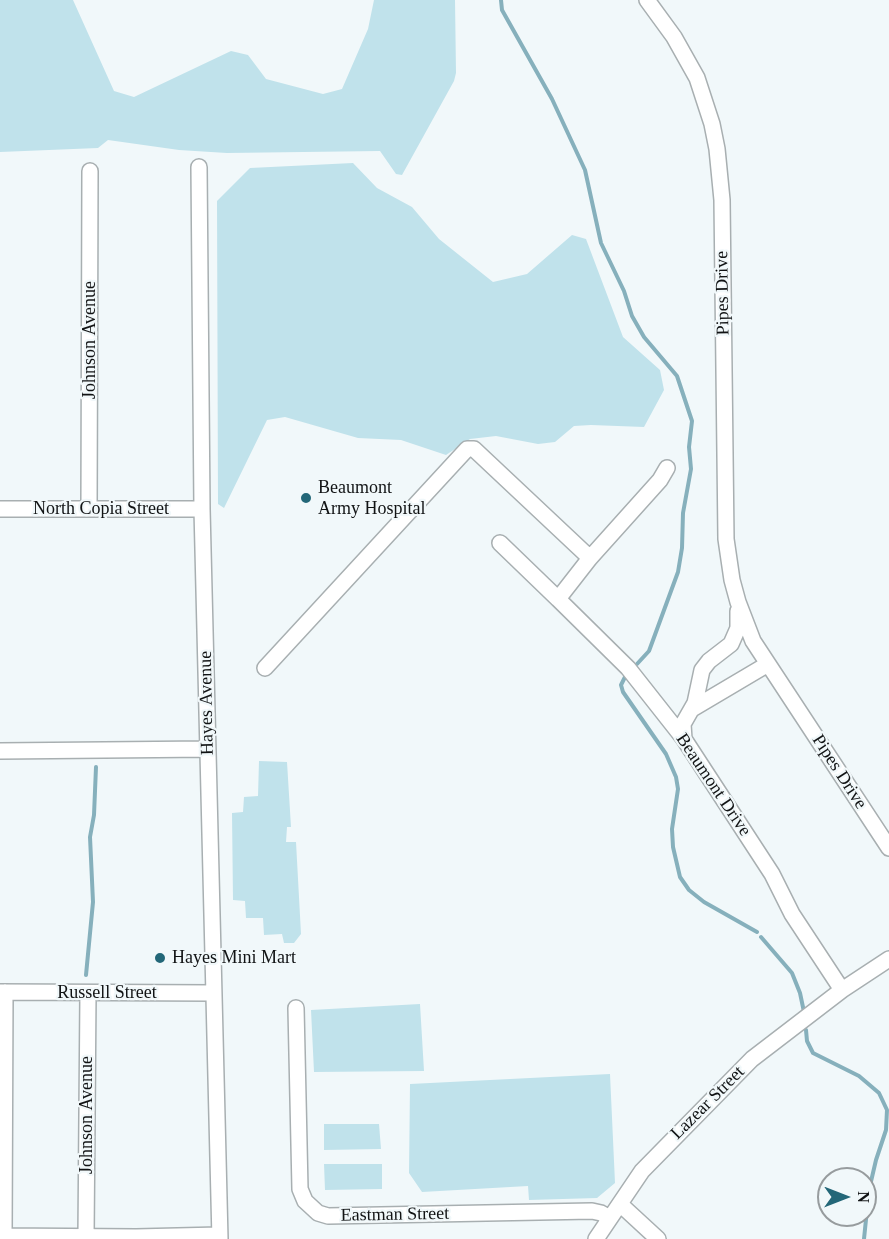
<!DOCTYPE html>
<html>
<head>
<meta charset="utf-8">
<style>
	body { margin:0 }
	#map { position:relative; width:889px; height:1239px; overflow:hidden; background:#f1f8fa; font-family:Georgia,serif }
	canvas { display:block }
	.north { position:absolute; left:817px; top:1167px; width:60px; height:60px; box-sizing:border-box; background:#f1f8fa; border:2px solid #979c9e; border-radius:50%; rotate:90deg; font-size:16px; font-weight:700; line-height:24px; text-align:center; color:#111314 }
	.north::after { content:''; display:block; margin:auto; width:21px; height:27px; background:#236778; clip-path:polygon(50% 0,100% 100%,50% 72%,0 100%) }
</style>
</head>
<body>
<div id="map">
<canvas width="889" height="1239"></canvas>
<div class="north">N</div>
</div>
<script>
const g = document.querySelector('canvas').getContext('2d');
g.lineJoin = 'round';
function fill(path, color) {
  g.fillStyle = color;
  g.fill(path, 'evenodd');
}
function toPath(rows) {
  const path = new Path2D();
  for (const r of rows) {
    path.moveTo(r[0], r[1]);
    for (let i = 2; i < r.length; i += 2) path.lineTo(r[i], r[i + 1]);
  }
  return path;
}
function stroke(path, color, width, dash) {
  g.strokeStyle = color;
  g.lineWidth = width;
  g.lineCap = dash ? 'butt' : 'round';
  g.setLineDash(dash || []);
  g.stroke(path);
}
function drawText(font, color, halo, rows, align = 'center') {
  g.font = font + ' Georgia,serif';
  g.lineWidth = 4.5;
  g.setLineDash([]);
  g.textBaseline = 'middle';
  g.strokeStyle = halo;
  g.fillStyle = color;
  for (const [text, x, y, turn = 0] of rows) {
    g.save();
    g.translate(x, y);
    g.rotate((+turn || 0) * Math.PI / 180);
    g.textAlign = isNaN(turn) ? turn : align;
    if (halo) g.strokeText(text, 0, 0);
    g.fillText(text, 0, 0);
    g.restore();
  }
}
fill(toPath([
	[0,0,73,0,114,91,134,97,231,51,248,55,266,79,323,94,342,89,368,29,374,0,455,0,456,73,454,81,402,175,396,174,380,151,227,153,179,150,108,140,98,148,0,152],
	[353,163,377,188,412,207,439,239,493,282,527,274,572,235,586,239,623,337,660,370,664,390,644,427,591,425,574,426,555,442,538,444,496,436,470,439,446,455,401,440,358,438,285,417,267,420,224,508,218,504,217,201,250,168],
	[259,761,287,762,291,827,287,827,286,842,296,842,301,934,294,943,284,943,282,934,264,935,263,918,246,918,245,901,233,900,232,813,243,812,244,797,258,796],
	[420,1004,424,1071,314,1072,311,1010],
	[610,1074,615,1183,597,1198,529,1200,528,1186,422,1192,409,1173,410,1084],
	[324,1124,379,1124,381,1149,324,1150],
	[324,1164,382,1164,382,1189,325,1190]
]), '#c0e2eb');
stroke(toPath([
	[501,0,502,10,552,99,585,170,601,243,624,291,632,316,644,337,677,376,692,421,689,447,691,469,683,513,682,548,678,572,649,651,637,664],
	[625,677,621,685,623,692,666,754,676,777,678,789,672,829,673,847,680,877,689,890,704,902,757,932],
	[761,937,792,973,800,993,804,1012],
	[86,975,93,902,90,837,94,815,96,767],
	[806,1030,807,1041,813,1053,859,1076,879,1093,887,1110,886,1130,876,1160,869,1190,864,1239]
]), '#86b0bc', 4);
const minor = toPath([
	[647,0,674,37,697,78,712,124,717,149,722,200,726,539,732,580,738,602,753,641,889,848],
	[199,167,202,509,220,1239],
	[667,468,660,480,590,558,558,599,628,668,684,739,772,874,792,914,842,990],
	[0,509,202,509],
	[89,509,90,171],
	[500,543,558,599],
	[265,668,467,449,474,449,590,558],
	[692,709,768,664],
	[684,739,683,724,695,703,702,670,709,661,731,644,738,628,738,611],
	[0,751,208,749],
	[0,992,213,993],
	[296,1008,300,1189,305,1201,318,1213,328,1216,592,1211,601,1213,610,1218],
	[620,1204,658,1239],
	[0,1236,136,1237,219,1235],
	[4,1236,5,992],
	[86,1237,88,993],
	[596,1239,642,1171,752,1059,842,990,889,959]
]);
stroke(minor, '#a8afb1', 18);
stroke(minor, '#fff', 15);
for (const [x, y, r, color] of [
	[306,498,6,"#236778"],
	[160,958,6,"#236778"]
]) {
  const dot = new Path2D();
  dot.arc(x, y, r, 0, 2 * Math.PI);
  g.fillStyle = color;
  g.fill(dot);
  stroke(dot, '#f1f8fa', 2);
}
drawText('18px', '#111314', '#f1f8fa', [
	["Pipes Drive",723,293,-91],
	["Johnson Avenue",90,340,-90],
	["North Copia Street",101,509],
	["Hayes Avenue",207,703,-91],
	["Pipes Drive",839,772,57],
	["Beaumont Drive",713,785,56],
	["Russell Street",107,993],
	["Lazear Street",708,1103,-45],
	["Johnson Avenue",87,1115,-90],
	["Eastman Street",395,1215,-1]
]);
drawText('18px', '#111314', '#f1f8fa', [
	["Beaumont",318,488],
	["Army Hospital",318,509],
	["Hayes Mini Mart",172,958]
], 'left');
</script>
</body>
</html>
